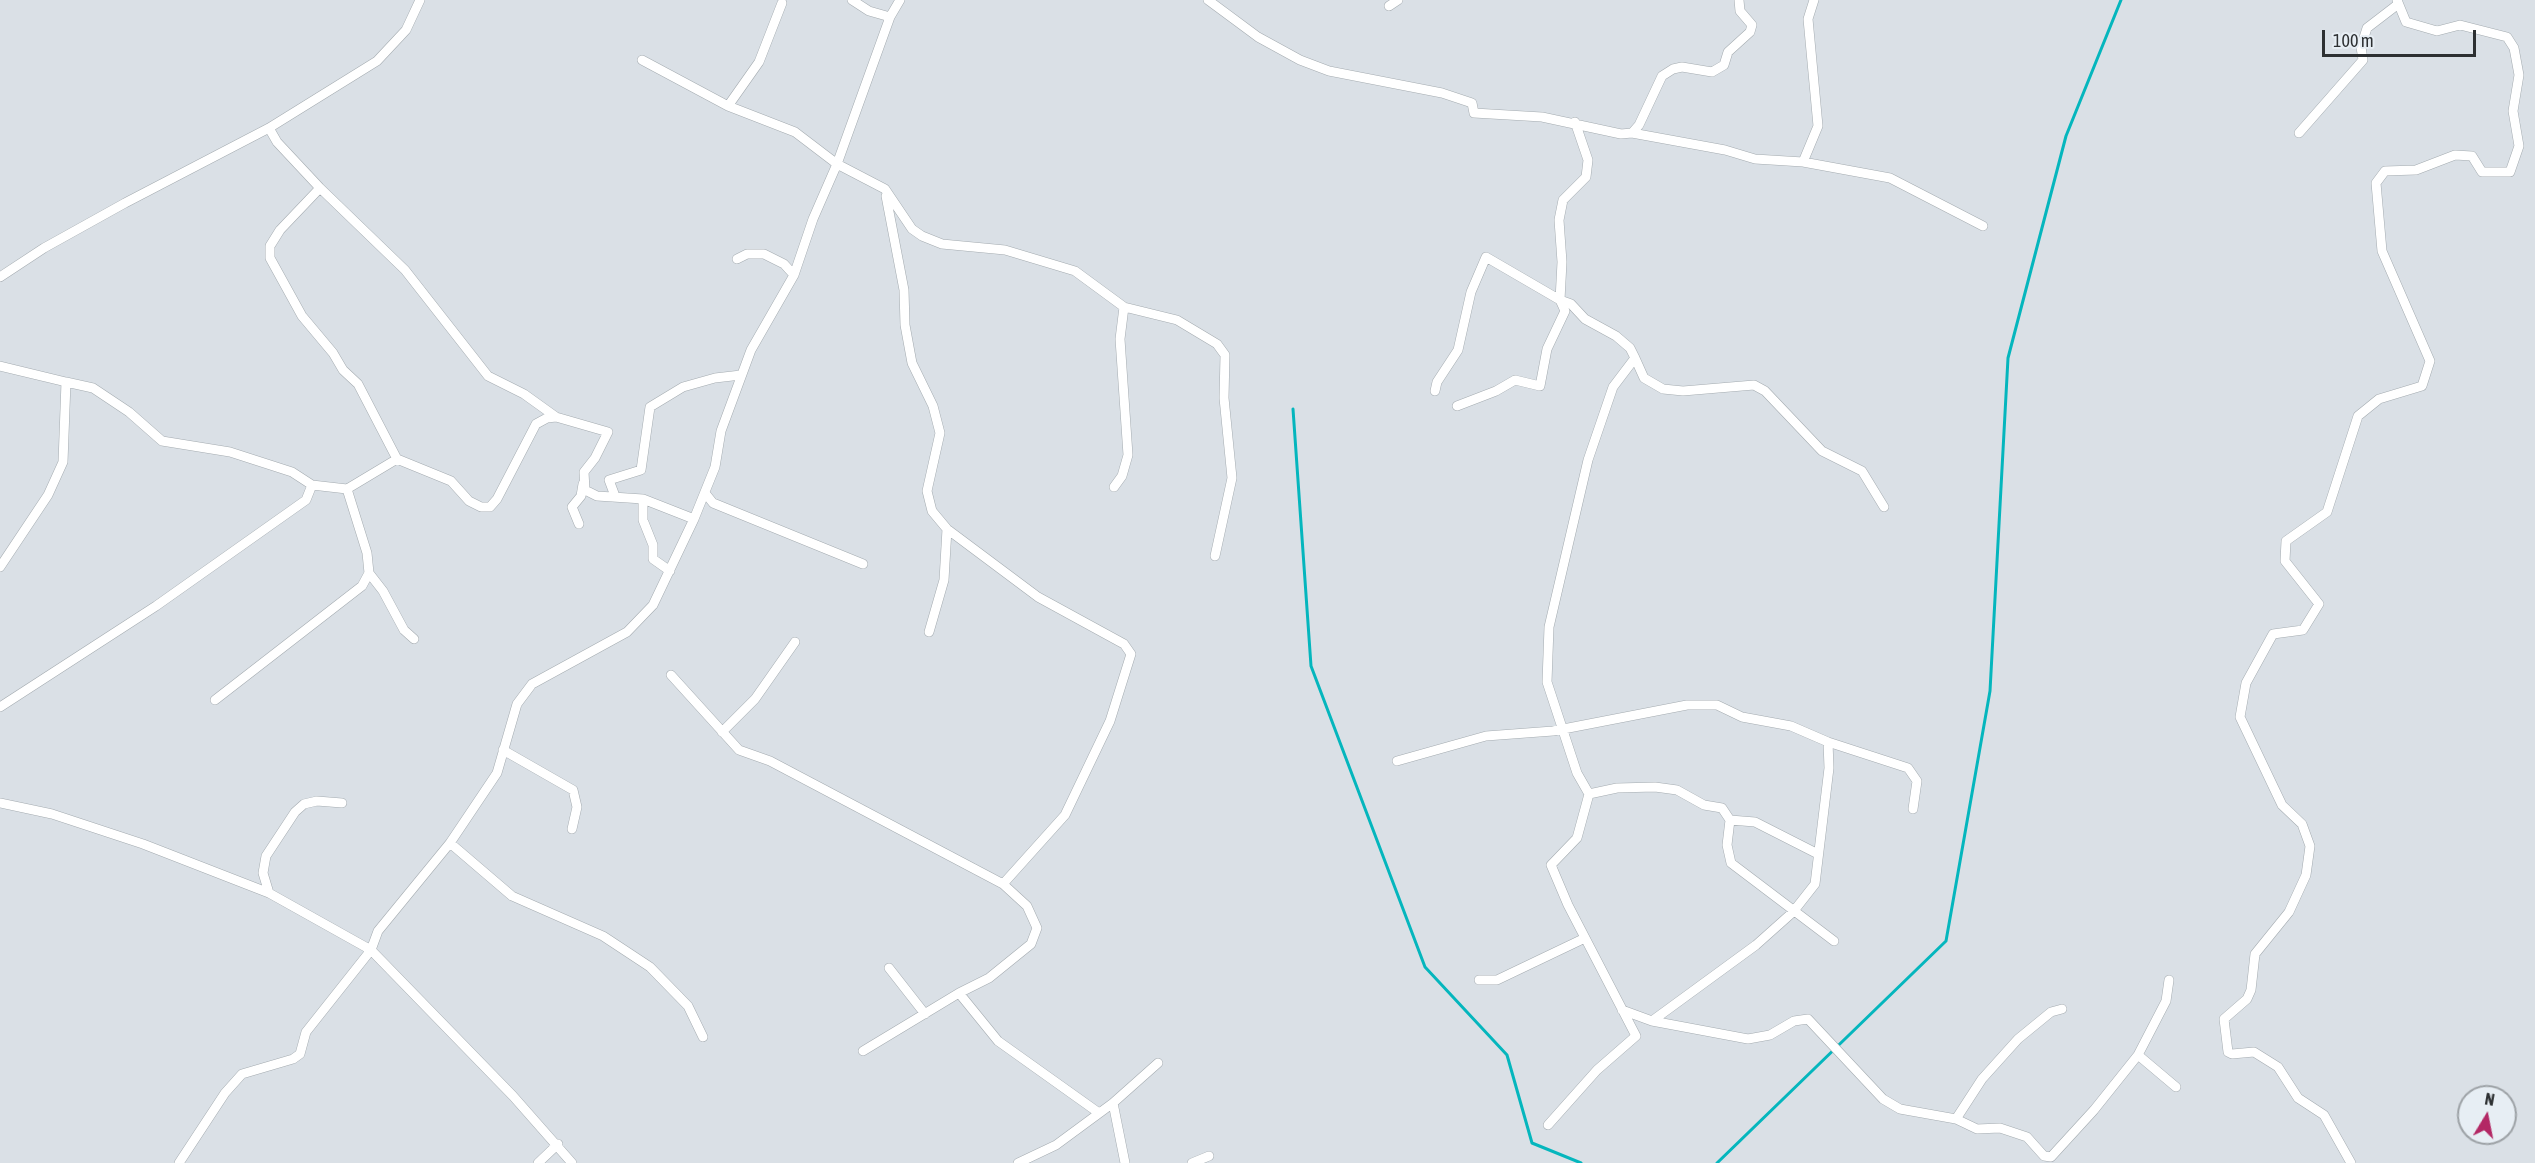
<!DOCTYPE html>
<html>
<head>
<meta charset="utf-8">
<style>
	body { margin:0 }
	#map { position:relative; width:2535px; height:1163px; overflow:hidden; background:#dae0e6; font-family:"Asap Condensed",sans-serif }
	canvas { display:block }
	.north { position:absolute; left:2457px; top:1085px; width:60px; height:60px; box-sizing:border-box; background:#e7eef4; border:2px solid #9da2a6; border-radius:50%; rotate:10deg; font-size:16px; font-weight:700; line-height:24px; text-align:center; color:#2d3032 }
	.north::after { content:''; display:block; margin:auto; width:21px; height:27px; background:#b32865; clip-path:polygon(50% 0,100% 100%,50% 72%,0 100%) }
	.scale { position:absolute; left:2322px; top:30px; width:154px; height:27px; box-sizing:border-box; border:3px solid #2d3032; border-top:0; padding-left:8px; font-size:18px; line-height:21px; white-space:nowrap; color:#2d3032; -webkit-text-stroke:4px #e7eef4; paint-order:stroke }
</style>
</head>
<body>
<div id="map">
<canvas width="2535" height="1163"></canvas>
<div class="north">N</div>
<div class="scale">100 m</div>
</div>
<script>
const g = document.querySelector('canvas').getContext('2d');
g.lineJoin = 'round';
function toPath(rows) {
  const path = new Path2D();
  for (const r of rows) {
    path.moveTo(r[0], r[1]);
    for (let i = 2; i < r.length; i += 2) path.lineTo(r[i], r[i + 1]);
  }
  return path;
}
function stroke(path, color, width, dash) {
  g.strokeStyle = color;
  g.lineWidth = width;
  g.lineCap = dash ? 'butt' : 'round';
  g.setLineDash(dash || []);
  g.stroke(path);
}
stroke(toPath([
	[1293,409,1311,666,1425,967,1507,1055,1532,1143,1581,1163],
	[1717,1163,1946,941,1990,691,2008,358,2066,136,2121,0]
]), '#05b6bd', 3);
const minor = toPath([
	[852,0,869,11,890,17],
	[1208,0,1258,37,1300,60,1329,71,1442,93,1472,103,1474,113,1542,117,1621,134,1632,133,1639,125,1662,76,1673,69,1682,67,1712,72,1724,65,1728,52,1750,32,1752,25,1740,11,1739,0],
	[1814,0,1808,19,1818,126,1803,162,1890,178,1983,226],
	[1389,6,1398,0],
	[642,60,728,106,795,132,837,164,885,189,912,229,922,236,942,244,1005,250,1075,271,1124,307,1177,320,1217,344,1225,355,1224,398,1232,478,1215,556],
	[728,106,759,62,782,3],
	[269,128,277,142,320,188,405,270,488,376,524,394,556,417,608,432,595,458,584,472,585,490,597,496,643,499,694,519,715,467,721,431,751,350,794,275,813,219,837,164,890,17,900,0],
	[1632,133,1725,150,1755,159,1803,162],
	[2299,133,2363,60,2361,47,2367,28,2397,5],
	[320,188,280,230,270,246,270,258,302,316,333,353,343,370,358,384,397,459,451,481,469,501,481,507,490,507,497,499,536,424,547,418,556,417],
	[886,196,904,290,905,325,912,363,933,406,940,433,927,491,932,511,947,529,1038,597,1124,644,1131,654,1110,721,1065,815,1003,884],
	[737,259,747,254,764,254,784,264,794,275],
	[0,277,44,248,125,203,269,128,377,61,406,30,420,0],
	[1635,358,1644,378,1663,389,1683,391,1754,385,1765,391,1822,451,1862,471,1884,507],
	[0,366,66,382,63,462,48,495,0,567],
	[1435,391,1437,382,1458,350,1471,292,1486,257,1560,300,1565,311,1547,349,1540,386,1515,380,1496,391,1457,406],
	[1114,487,1122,476,1128,455,1120,339,1124,307],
	[347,489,397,459],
	[705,493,713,503,863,564],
	[615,496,609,480,641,470,650,407,683,387,715,378,741,375],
	[643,499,643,520,653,545,653,559,670,571],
	[579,524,572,507,581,496,583,484],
	[369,573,383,591,404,630,414,639],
	[929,632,944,580,947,529],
	[671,675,739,750,770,761,1003,884,1027,906,1037,928,1031,944,989,978,959,993,998,1041,1099,1113],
	[215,700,362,586,369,573,367,553,347,489,312,485],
	[0,707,156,606,306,500,312,485,292,472,230,452,162,441,129,412,93,388,66,382],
	[722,732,755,699,795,642],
	[503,750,573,790,577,807,572,829],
	[1397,761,1486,736,1553,731,1687,705,1717,705,1742,717,1791,726,1828,742,1908,768,1917,781,1913,809],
	[1589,794,1617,788,1655,787,1677,790,1704,805,1722,808,1730,820,1727,845,1731,863,1834,941],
	[0,803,52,814,143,844,269,893,371,950,306,1032,300,1054,293,1059,242,1074,225,1093,179,1163],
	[1730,820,1755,822,1818,854],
	[450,843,512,896,603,936,650,967,688,1006,703,1037],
	[269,893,263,873,266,856,295,812,304,804,317,801,342,803],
	[889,968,925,1014],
	[1479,980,1497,980,1585,938],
	[1622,1010,1652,1021,1756,945,1793,912,1815,884,1829,768,1828,742],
	[1652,1021,1748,1039,1770,1035,1794,1021,1808,1019,1883,1099,1900,1109,1956,1119,1977,1129,2000,1128,2027,1137,2044,1156,2051,1157,2094,1110,2138,1055,2176,1087],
	[863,1051,959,993],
	[2138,1055,2166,1001,2169,980],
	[1113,1103,1125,1163],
	[1956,1119,1982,1079,2018,1039,2051,1012,2062,1009],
	[1548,1125,1597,1070,1636,1036,1568,905,1551,865,1577,838,1589,794,1577,773,1547,682,1549,627,1588,460,1613,387,1635,358,1630,348,1616,336,1585,319,1571,304,1560,300,1562,262,1559,220,1563,200,1586,177,1588,160,1575,122],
	[538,1163,558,1144],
	[572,1163,513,1096,371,950,378,931,450,843,497,773,517,704,532,684,627,632,653,605,694,519],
	[1018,1163,1056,1145,1113,1103,1158,1063],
	[1192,1163,1209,1156],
	[2351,1163,2324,1115,2298,1098,2278,1067,2254,1052,2232,1054,2228,1052,2224,1019,2247,999,2251,990,2255,954,2289,912,2306,875,2310,846,2302,824,2282,805,2240,717,2246,683,2273,634,2303,630,2319,604,2285,561,2286,541,2327,512,2358,416,2379,399,2422,386,2430,361,2382,251,2376,183,2385,171,2416,170,2455,155,2472,156,2482,172,2510,172,2519,146,2513,111,2519,75,2514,48,2507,37,2460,25,2437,31,2406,22,2397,0]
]);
stroke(minor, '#a4abb0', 10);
stroke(minor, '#fff', 9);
</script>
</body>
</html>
